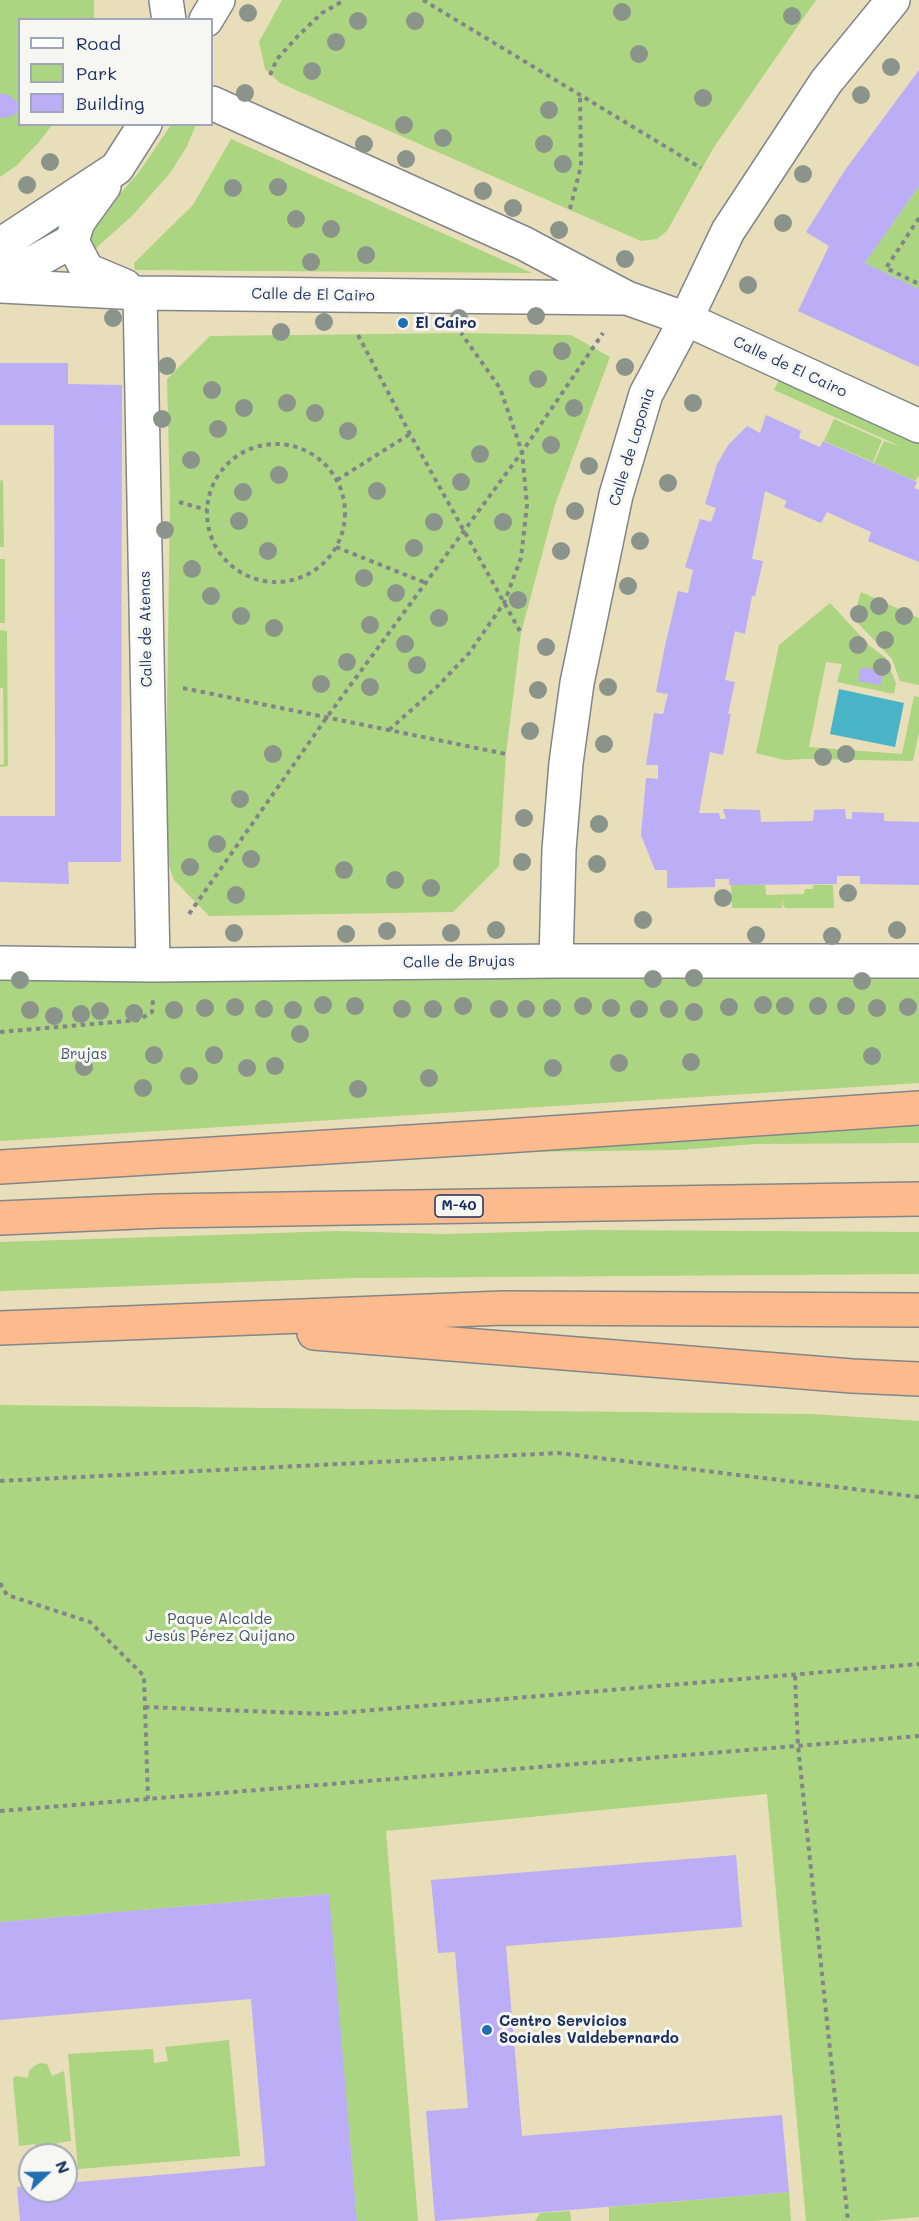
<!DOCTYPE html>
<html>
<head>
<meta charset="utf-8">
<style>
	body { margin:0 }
	#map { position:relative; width:919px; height:2221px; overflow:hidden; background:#e8deb9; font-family:Mali,sans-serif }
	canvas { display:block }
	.legend { position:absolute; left:18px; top:18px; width:195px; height:108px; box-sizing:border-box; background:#f6f6f2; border:2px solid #9ea6b7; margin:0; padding:8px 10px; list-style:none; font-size:18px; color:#1b2f5e }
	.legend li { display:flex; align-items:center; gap:12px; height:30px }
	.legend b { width:30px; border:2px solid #9ea6b7 }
	.north { position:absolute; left:18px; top:2143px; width:60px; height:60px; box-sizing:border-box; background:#f6f6f2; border:2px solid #9ea6b7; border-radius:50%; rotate:68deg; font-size:16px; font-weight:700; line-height:24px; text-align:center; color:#1b2f5e }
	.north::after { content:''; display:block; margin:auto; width:21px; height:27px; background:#1f6fb2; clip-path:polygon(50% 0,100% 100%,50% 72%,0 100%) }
</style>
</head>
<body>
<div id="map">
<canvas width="919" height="2221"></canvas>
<ul class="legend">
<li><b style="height:8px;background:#fff"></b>Road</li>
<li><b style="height:16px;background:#abd580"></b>Park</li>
<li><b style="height:16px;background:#bbadf6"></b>Building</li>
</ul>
<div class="north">N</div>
</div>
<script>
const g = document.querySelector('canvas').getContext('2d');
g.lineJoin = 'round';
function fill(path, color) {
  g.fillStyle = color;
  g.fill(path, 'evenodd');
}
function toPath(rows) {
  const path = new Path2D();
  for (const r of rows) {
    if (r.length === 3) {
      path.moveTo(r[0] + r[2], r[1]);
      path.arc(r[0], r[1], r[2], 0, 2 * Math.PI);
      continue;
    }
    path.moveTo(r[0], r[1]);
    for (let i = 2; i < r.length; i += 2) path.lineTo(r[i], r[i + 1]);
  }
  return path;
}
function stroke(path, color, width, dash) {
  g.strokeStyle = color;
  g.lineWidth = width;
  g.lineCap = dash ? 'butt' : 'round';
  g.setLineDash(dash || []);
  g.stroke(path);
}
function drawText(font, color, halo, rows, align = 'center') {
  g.font = font + ' Mali,sans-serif';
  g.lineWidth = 6;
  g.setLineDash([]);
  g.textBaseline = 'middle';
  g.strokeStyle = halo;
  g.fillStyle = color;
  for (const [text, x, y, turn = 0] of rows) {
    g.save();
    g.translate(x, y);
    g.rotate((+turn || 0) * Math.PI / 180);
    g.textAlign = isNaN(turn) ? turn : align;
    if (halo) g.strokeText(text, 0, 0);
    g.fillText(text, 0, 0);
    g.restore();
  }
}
fill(toPath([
	[0,0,94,0,94,18,20,20,20,124,52,125,39,142,16,166,0,177],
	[282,0,816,0,714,147,667,231,657,239,641,241,280,83,265,69,259,42],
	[171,125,196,125,186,148,170,173,133,215,86,257,82,238,139,172],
	[231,139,532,273,135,270,134,263,193,205],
	[919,186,919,289,865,263],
	[461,333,571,335,610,357,556,502,521,633,506,754,499,866,453,912,209,916,174,880,165,854,170,500,167,379,210,336],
	[792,350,919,406,919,475,915,481,874,463,884,441,902,447,774,390],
	[834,419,882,440,873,462,824,441],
	[3,480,4,547,0,547,0,481],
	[0,559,5,559,5,623,0,623],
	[861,592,919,618,919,685,900,681,892,659,853,618],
	[830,603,870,646,886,658,896,683,894,694,837,682,842,664,826,662,809,747,902,754,914,696,919,697,919,732,913,761,806,759,784,760,756,753,779,645],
	[0,630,7,631,8,766,0,767,0,765,4,764,3,688,0,688],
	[731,885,765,885,766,895,804,894,805,889,813,889,813,885,833,885,834,908,786,908,783,906,782,897,782,908,732,908],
	[919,971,919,1083,0,1141,0,972],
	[919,1119,919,1143,755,1144,679,1150,522,1152,541,1146],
	[591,1230,919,1232,919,1274,353,1278,0,1291,0,1242,337,1231,445,1234],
	[0,1405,811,1414,919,1421,919,2217,873,2221,806,2221,767,1794,386,1831,418,2221,357,2221,328,1894,0,1922],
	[229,2040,240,2156,78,2169,68,2054,153,2049,154,2063,168,2061,165,2047],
	[40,2063,47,2064,52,2076,64,2071,71,2141,57,2143,57,2149,52,2155,40,2155,35,2144,19,2146,13,2078,16,2076,28,2078,29,2071,34,2066],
	[789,2192,791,2221,609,2221,609,2207],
	[570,2211,571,2221,535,2221,540,2213]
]), '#abd580');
fill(toPath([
	[839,689,904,703,895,747,830,734]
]), '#49b4c7');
fill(toPath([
	[919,70,919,186,865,263,919,289,919,367,798,311,829,246,806,232,845,170],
	[0,94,7,94,17,102,17,112,13,116,0,118],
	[0,363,68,363,68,384,122,385,121,862,68,862,69,884,0,882,0,816,55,816,55,741,54,425,0,425],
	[766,415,801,431,799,438,820,447,823,441,917,482,914,488,919,490,919,562,868,541,871,532,827,512,821,523,784,507,787,501,765,491,752,559,763,561,755,596,752,596,745,634,735,631,725,680,735,682,728,714,731,714,723,755,710,752,699,813,719,813,720,819,726,819,723,809,760,810,761,822,813,821,814,810,845,809,846,819,852,819,852,812,884,813,884,821,919,822,919,885,860,884,860,876,837,876,837,884,731,885,729,885,729,879,715,879,715,887,667,888,667,870,655,870,641,835,646,778,658,779,658,765,646,765,654,713,663,714,668,694,656,692,665,646,678,591,688,593,693,570,685,567,700,519,711,522,716,508,705,504,717,464,729,444,747,426,760,433],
	[861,667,883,671,881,685,858,681],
	[736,1855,742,1927,506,1946,522,2136,782,2115,789,2192,435,2221,426,2111,468,2108,455,1952,438,1953,431,1880],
	[329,1894,357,2221,20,2221,17,2187,30,2186,30,2191,66,2191,66,2183,265,2166,264,2151,251,1999,0,2020,0,1922]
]), '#bbadf6');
const street = toPath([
	[166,0,169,20],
	[206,20,218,0],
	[212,103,523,243,627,298,686,319,919,426],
	[104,186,78,222,72,241,87,270,125,286],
	[0,245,117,168,145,124],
	[0,279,11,275,72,241],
	[0,286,140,293,622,298],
	[140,293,153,965],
	[556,961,559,850,566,763,577,683,616,495,646,394,686,319,728,231,826,82,893,0],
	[0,963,153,965,556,961,919,961]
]);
const highway = toPath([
	[0,1167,491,1137,919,1108],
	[0,1218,160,1211,919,1199],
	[0,1328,503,1308,919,1310],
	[314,1333,852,1376,919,1379]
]);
stroke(street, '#82868c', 36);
stroke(highway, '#82868c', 36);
stroke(toPath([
	[423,0,701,168],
	[270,75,277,59,298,36,322,13,345,0],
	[570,209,581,166,580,95],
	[919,218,886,268,919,284],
	[358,335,410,434,521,633],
	[276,513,69],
	[337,480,410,434],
	[179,502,207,510],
	[336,547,426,583],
	[183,688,506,754],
	[389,730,439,685,470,652,504,603,521,558,527,505,522,452,500,388,461,333],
	[189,914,327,717,522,452,603,333],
	[0,1032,139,1020,152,1012,153,1000],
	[0,1481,558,1453,919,1497],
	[0,1583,7,1595,90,1622,144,1676,148,1799],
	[795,1676,798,1746,848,2221],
	[145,1707,326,1714,919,1664],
	[0,1811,919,1736]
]), '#82868c', 4, [4.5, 4.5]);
stroke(street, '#fff', 33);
stroke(highway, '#fbbb8d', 33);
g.fillStyle = '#8b948b';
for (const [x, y] of [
	[622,12],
	[248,13],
	[792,16],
	[358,21],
	[415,21],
	[336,42],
	[639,54],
	[891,67],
	[312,71],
	[245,93],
	[861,95],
	[703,98],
	[549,110],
	[404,125],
	[443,138],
	[364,144],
	[544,144],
	[406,159],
	[50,162],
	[563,164],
	[803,174],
	[27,185],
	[278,187],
	[233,188],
	[483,191],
	[513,208],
	[296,219],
	[783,223],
	[331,229],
	[559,230],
	[366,255],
	[625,259],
	[311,262],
	[748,285],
	[536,316],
	[113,318],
	[459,318],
	[324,322],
	[281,332],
	[562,351],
	[167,366],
	[625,367],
	[538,379],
	[212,390],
	[287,403],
	[693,403],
	[244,408],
	[574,408],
	[315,413],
	[162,419],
	[218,429],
	[348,431],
	[551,445],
	[480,454],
	[191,460],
	[589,466],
	[279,475],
	[461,482],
	[668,483],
	[377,491],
	[243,492],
	[575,511],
	[239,521],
	[434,522],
	[503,522],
	[165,530],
	[640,541],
	[414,548],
	[268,551],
	[561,551],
	[192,569],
	[364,578],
	[628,586],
	[396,593],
	[211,596],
	[518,600],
	[879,606],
	[859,614],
	[241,616],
	[904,616],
	[439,618],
	[370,625],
	[274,628],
	[885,640],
	[405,644],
	[858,645],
	[546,647],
	[347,662],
	[417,665],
	[882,667],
	[321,684],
	[370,687],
	[608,687],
	[538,690],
	[530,731],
	[604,744],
	[273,754],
	[846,754],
	[823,757],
	[240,799],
	[524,818],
	[599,824],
	[217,844],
	[251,859],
	[522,862],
	[597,864],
	[190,867],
	[344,870],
	[395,880],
	[431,888],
	[848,893],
	[236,895],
	[723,898],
	[643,920],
	[496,930],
	[897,930],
	[387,931],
	[234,933],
	[451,933],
	[346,934],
	[756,935],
	[832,936],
	[694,978],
	[653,979],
	[20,980],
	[862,981],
	[323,1005],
	[763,1005],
	[355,1006],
	[463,1006],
	[583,1006],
	[785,1006],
	[818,1006],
	[846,1006],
	[235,1007],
	[729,1007],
	[908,1007],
	[205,1008],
	[552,1008],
	[611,1008],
	[877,1008],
	[264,1009],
	[402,1009],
	[433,1009],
	[499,1009],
	[526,1009],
	[639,1009],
	[669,1009],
	[30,1010],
	[174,1010],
	[293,1010],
	[100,1011],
	[694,1012],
	[134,1013],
	[81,1014],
	[54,1016],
	[300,1034],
	[154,1055],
	[214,1055],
	[872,1056],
	[691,1062],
	[619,1063],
	[275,1066],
	[84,1067],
	[247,1068],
	[553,1068],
	[189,1076],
	[429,1078],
	[143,1088],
	[358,1089]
]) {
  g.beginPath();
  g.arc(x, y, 9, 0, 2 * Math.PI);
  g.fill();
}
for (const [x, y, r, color] of [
	[403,323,6,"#1f6fb2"],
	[487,2030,6,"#1f6fb2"]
]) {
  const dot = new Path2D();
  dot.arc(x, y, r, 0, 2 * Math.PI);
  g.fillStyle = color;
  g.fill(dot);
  stroke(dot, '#f6f6f2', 2);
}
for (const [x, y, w] of [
	[459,1206,48]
]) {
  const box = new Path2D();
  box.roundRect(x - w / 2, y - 11, w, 22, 4.5);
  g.fillStyle = '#f6f6f2';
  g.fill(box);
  stroke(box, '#1b2f5e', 1.5);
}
drawText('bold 14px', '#1b2f5e', null, [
	["M-40",459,1206]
]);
drawText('15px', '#1b2f5e', '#f6f6f2', [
	["Calle de El Cairo",313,295,1],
	["Calle de El Cairo",790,367,25],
	["Calle de Laponia",632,447,-73],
	["Calle de Atenas",146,629,-91],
	["Calle de Brujas",459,962,-1]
]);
drawText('bold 15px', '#1b2f5e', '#f6f6f2', [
	["El Cairo",415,323],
	["Centro Servicios",499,2021],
	["Sociales Valdebernardo",499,2038]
], 'left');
drawText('15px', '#3f5866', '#f6f6f2', [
	["Brujas",84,1054],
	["Paque Alcalde",220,1619],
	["Jesús Pérez Quijano",220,1636]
]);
</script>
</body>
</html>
